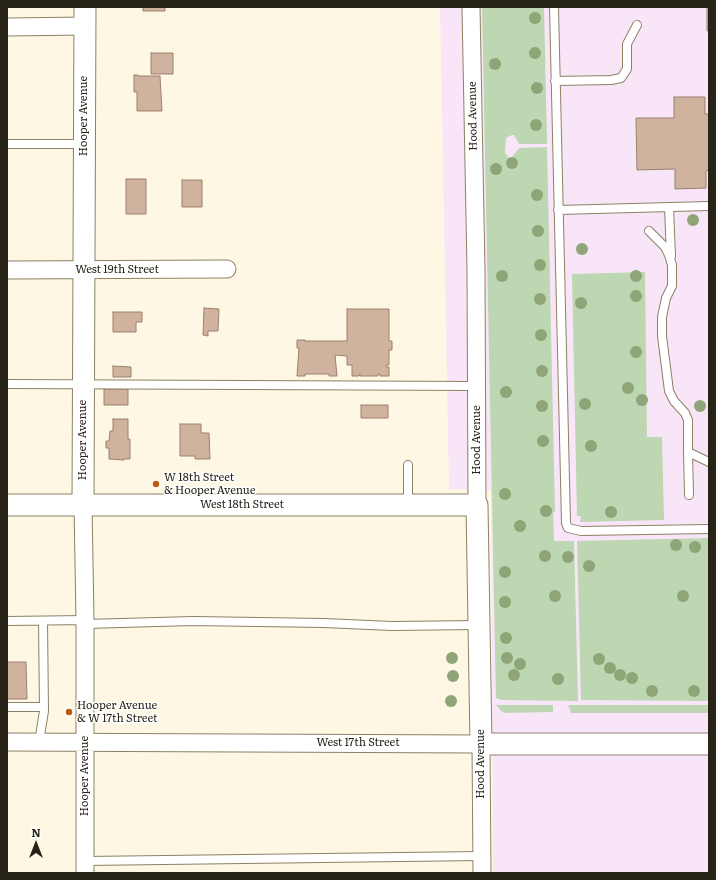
<!DOCTYPE html>
<html>
<head>
<meta charset="utf-8">
<style>
	body { margin:0 }
	#map { position:relative; width:716px; height:880px; overflow:hidden; background:#fef7e3; font-family:Literata,serif }
	canvas { display:block }
	.frame { position:absolute; inset:0; border:8px solid #272317; pointer-events:none }
	.north { position:absolute; left:16px; top:824px; width:40px; height:40px; -webkit-text-stroke:3px #fff; paint-order:stroke; rotate:0deg; font-size:11px; font-weight:700; line-height:16px; text-align:center; color:#272317 }
	.north::after { content:''; display:block; margin:auto; width:14px; height:18px; background:#272317; clip-path:polygon(50% 0,100% 100%,50% 72%,0 100%) }
</style>
</head>
<body>
<div id="map">
<canvas width="716" height="880"></canvas>
<div class="frame"></div>
<div class="north">N</div>
</div>
<script>
const g = document.querySelector('canvas').getContext('2d');
g.lineJoin = 'round';
function fill(path, color) {
  g.fillStyle = color;
  g.fill(path, 'evenodd');
}
function toPath(rows) {
  const path = new Path2D();
  for (const r of rows) {
    path.moveTo(r[0], r[1]);
    for (let i = 2; i < r.length; i += 2) path.lineTo(r[i], r[i + 1]);
  }
  return path;
}
function stroke(path, color, width, dash) {
  g.strokeStyle = color;
  g.lineWidth = width;
  g.lineCap = dash ? 'butt' : 'round';
  g.setLineDash(dash || []);
  g.stroke(path);
}
function drawText(font, color, halo, rows, align = 'center') {
  g.font = font + ' Literata,serif';
  g.lineWidth = 3;
  g.setLineDash([]);
  g.textBaseline = 'middle';
  g.strokeStyle = halo;
  g.fillStyle = color;
  for (const [text, x, y, turn = 0] of rows) {
    g.save();
    g.translate(x, y);
    g.rotate((+turn || 0) * Math.PI / 180);
    g.textAlign = isNaN(turn) ? turn : align;
    if (halo) g.strokeText(text, 0, 0);
    g.fillText(text, 0, 0);
    g.restore();
  }
}
fill(toPath([
	[440,7,709,7,709,873,493,873,491,490,449,489]
]), '#f8e6f8');
fill(toPath([
	[482,7,544,7,547,144,519,144,514,135,512,135,506,138,505,153,509,158,512,157,519,148,547,147,555,512,553,512,554,541,574,541,578,701,501,700,496,698],
	[645,272,647,437,662,437,664,520,580,522,581,516,577,516,572,274],
	[709,538,709,701,581,700,577,541],
	[496,705,553,705,553,712,506,713,501,711],
	[568,705,709,705,709,713,571,713]
]), '#bcd7b1');
const building = toPath([
	[143,7,165,7,165,11,143,11,143,7],
	[707,9,709,9,709,31,707,31,707,9],
	[151,53,173,53,173,74,151,74,151,53],
	[134,75,138,75,138,76,160,76,162,111,137,111,137,92,134,92,134,75],
	[674,97,705,97,705,114,709,114,709,170,706,171,706,188,675,189,675,169,637,170,636,118,674,118,674,97],
	[126,179,146,179,146,214,126,214,126,179],
	[182,180,202,180,202,207,182,207,182,180],
	[204,308,219,309,218,331,208,331,208,336,203,335,204,308],
	[347,309,389,309,389,341,392,341,392,350,389,350,389,365,386,365,386,367,389,367,389,376,380,376,380,374,378,374,378,376,360,376,360,374,359,376,352,376,352,365,347,365,347,356,335,355,337,376,329,376,329,374,305,374,305,376,297,376,299,348,297,348,297,340,305,340,305,341,347,341,347,309],
	[113,312,142,312,142,322,136,322,136,332,113,332,113,312],
	[113,366,131,367,131,377,113,377,113,366],
	[104,389,128,389,128,405,104,405,104,389],
	[361,405,388,405,388,418,361,418,361,405],
	[113,419,128,419,128,439,130,439,130,459,124,459,124,460,109,459,109,448,106,448,106,441,109,441,110,431,113,431,113,419],
	[180,424,201,424,201,433,209,433,210,459,195,459,195,456,180,456,180,424],
	[7,662,26,662,27,699,7,699,7,662]
]);
fill(building, '#d0b39e');
stroke(building, '#9b806c', 1);
const service = toPath([
	[554,7,566,523,568,528,581,531,709,529],
	[555,81,611,80,621,78,627,69,627,44,637,25],
	[7,144,84,144],
	[669,207,671,256],
	[558,210,709,206],
	[649,231,665,247,669,255,672,265,672,286,666,298,662,317,662,336,669,391,674,401,685,413,688,420,688,452,709,462],
	[7,384,477,386],
	[688,452,689,495],
	[408,504,408,465],
	[7,621,85,620],
	[85,624,193,621,324,623,392,626,478,625],
	[7,707,44,707],
	[39,742,44,711,43,621],
	[85,861,482,856]
]);
const minor = toPath([
	[471,7,476,270,477,505],
	[7,27,85,26],
	[7,270,227,269],
	[83,505,85,620,85,873],
	[7,742,481,744,482,873]
]);
const tertiary = toPath([
	[7,505,477,505,481,744,709,744],
	[83,505,85,7]
]);
stroke(service, '#8d8164', 10);
stroke(minor, '#8d8164', 19);
stroke(tertiary, '#8d8164', 23);
stroke(service, '#fff', 8);
stroke(minor, '#fff', 17);
stroke(tertiary, '#fff', 21);
g.fillStyle = '#8fa477';
for (const [x, y] of [
	[535,18],
	[535,53],
	[495,64],
	[537,88],
	[536,125],
	[512,163],
	[496,169],
	[537,195],
	[693,220],
	[538,231],
	[582,249],
	[540,265],
	[502,276],
	[636,276],
	[636,296],
	[540,299],
	[581,303],
	[541,335],
	[636,352],
	[542,371],
	[628,388],
	[506,392],
	[642,400],
	[585,404],
	[542,406],
	[700,406],
	[543,441],
	[591,446],
	[505,494],
	[546,511],
	[611,512],
	[520,526],
	[676,545],
	[695,547],
	[545,556],
	[568,557],
	[589,566],
	[505,572],
	[555,596],
	[683,596],
	[505,602],
	[506,638],
	[452,658],
	[507,658],
	[599,659],
	[520,664],
	[610,668],
	[514,675],
	[620,675],
	[453,676],
	[632,678],
	[558,679],
	[652,691],
	[694,691],
	[451,701]
]) {
  g.beginPath();
  g.arc(x, y, 6, 0, 2 * Math.PI);
  g.fill();
}
for (const [x, y, r, color] of [
	[156,484,4,"#ba5c10"],
	[69,712,4,"#ba5c10"]
]) {
  const dot = new Path2D();
  dot.arc(x, y, r, 0, 2 * Math.PI);
  g.fillStyle = color;
  g.fill(dot);
  stroke(dot, '#fff', 1.5);
}
drawText('11px', '#272317', '#fff', [
	["Hooper Avenue",84,116,-90],
	["Hood Avenue",473,116,-91],
	["West 19th Street",117,270],
	["Hooper Avenue",83,440,-90],
	["Hood Avenue",477,440,-90],
	["West 18th Street",242,505],
	["West 17th Street",358,743],
	["Hood Avenue",481,764,-90],
	["Hooper Avenue",85,776,-90]
]);
drawText('11px', '#272317', '#fff', [
	["W 18th Street",164,478],
	["& Hooper Avenue",164,491],
	["Hooper Avenue",77,706],
	["& W 17th Street",77,719]
], 'left');
</script>
</body>
</html>
